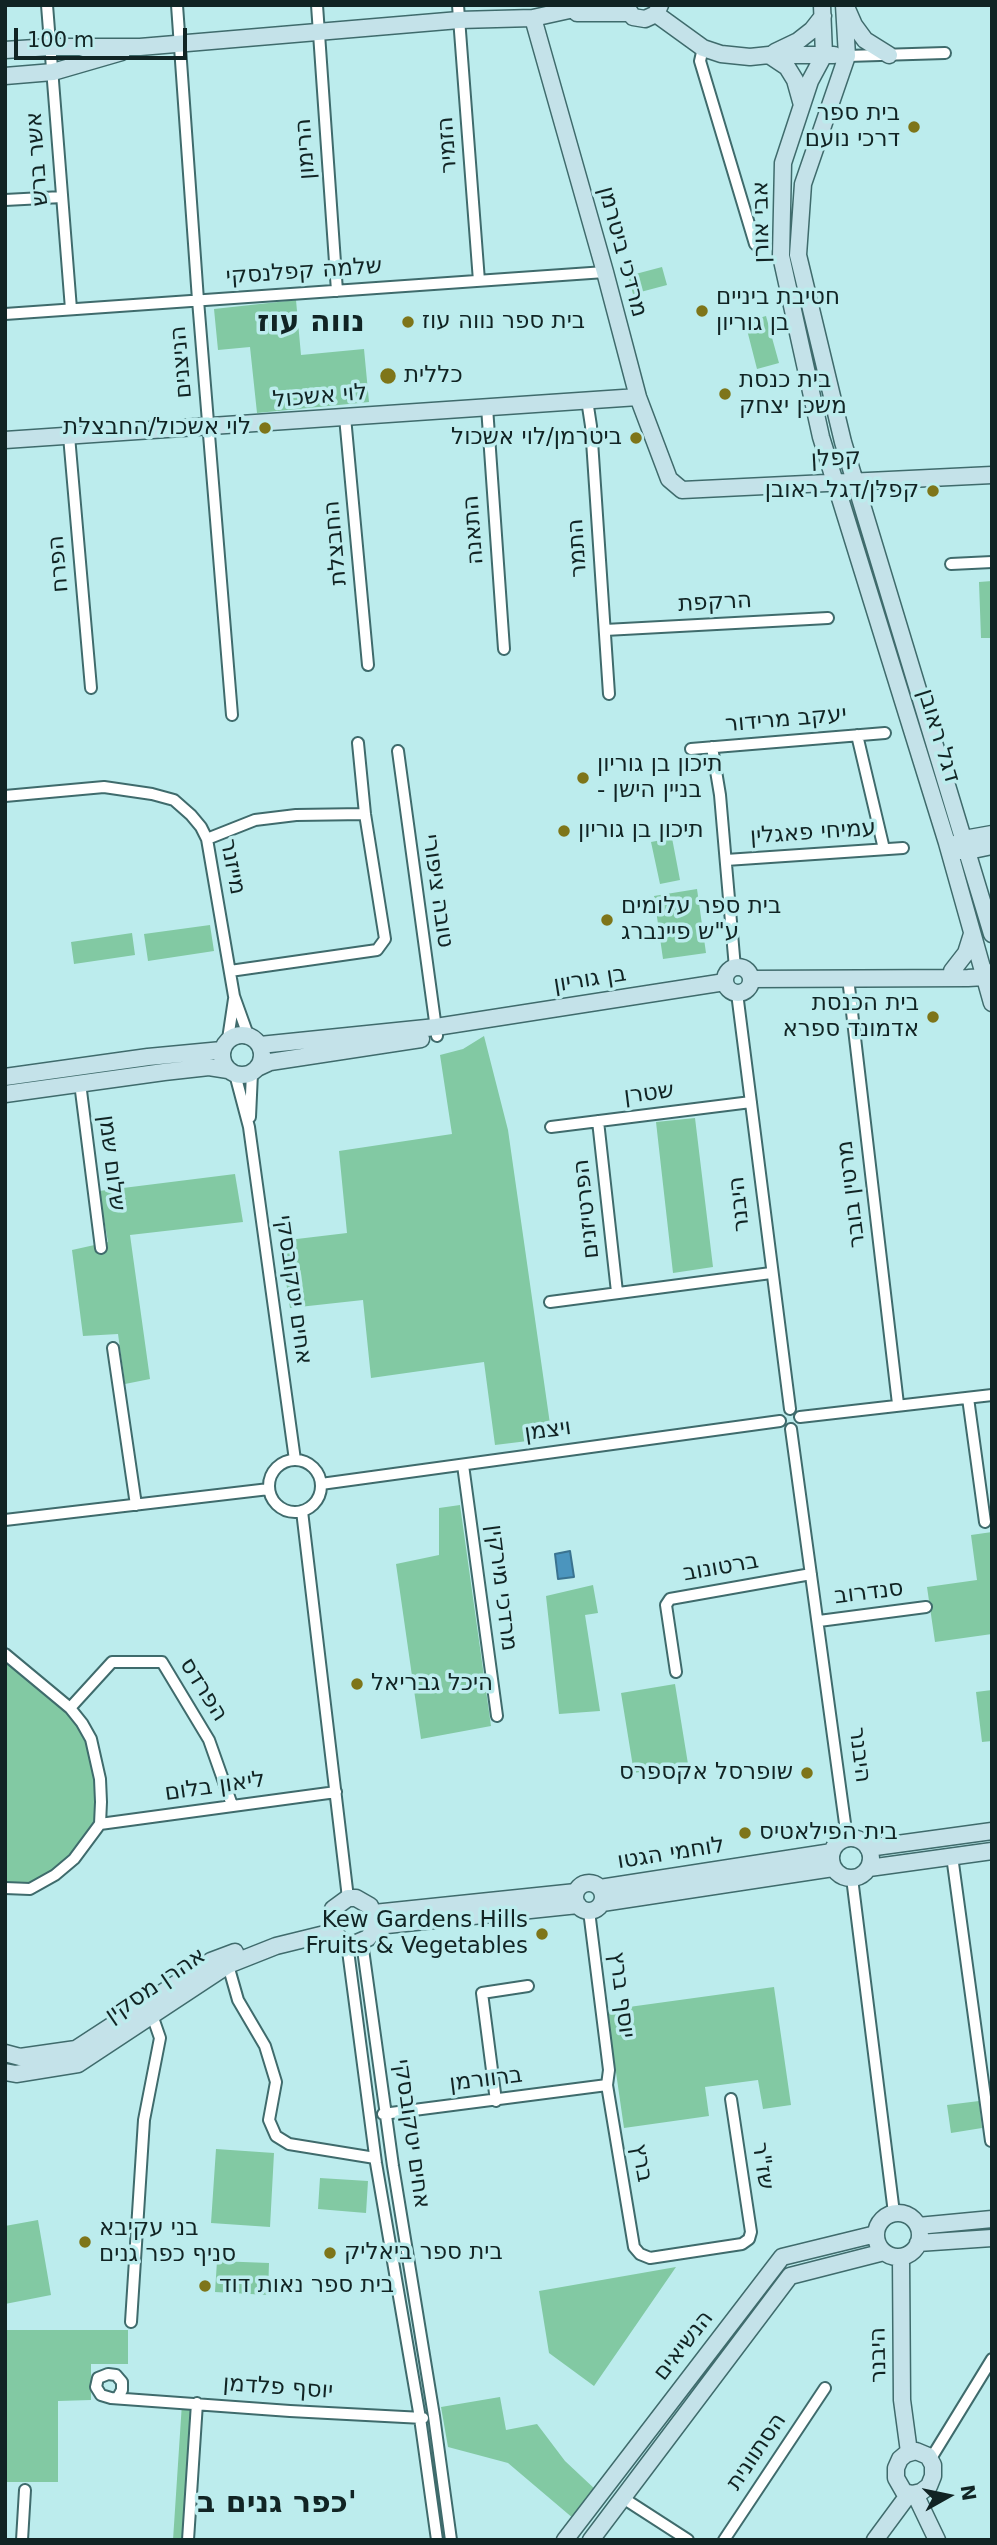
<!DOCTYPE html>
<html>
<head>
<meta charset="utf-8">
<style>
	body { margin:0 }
	#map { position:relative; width:997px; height:2545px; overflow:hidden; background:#bceced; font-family:"DejaVu Sans",sans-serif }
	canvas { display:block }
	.frame { position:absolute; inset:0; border:7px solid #112424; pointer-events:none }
	.north { position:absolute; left:913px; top:2461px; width:70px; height:70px; -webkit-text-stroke:5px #bceced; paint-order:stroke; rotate:81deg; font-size:19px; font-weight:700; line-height:28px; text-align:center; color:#112424 }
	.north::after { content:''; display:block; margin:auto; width:24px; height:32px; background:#112424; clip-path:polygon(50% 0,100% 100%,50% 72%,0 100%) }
	.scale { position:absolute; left:14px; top:28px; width:173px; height:32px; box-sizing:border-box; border:4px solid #112424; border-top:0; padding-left:9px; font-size:21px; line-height:24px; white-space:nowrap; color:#112424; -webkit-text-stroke:5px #bceced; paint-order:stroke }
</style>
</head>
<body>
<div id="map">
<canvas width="997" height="2545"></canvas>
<div class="frame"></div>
<div class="north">N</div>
<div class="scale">100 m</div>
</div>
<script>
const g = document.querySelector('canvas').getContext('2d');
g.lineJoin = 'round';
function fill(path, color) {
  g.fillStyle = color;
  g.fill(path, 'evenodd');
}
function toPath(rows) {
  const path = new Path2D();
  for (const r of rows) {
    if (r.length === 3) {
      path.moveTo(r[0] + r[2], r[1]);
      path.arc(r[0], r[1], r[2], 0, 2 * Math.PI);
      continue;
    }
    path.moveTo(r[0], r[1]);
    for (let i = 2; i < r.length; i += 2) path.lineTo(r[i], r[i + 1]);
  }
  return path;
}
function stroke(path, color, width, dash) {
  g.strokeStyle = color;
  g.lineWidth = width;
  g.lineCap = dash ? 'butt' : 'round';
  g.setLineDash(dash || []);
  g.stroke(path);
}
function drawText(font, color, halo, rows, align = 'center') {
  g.font = font + ' "DejaVu Sans","Noto Sans Hebrew",sans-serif';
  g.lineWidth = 7;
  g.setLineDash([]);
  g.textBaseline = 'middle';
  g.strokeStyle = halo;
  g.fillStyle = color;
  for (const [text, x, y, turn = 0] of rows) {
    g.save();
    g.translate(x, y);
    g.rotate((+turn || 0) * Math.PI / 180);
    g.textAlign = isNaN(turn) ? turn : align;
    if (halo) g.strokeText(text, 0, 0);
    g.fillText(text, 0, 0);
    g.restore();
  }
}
fill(toPath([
	[662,267,667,285,633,294,628,276],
	[296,300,301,355,364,349,369,402,257,413,250,347,218,350,214,309],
	[766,316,779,363,757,369,745,322],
	[992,581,992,638,981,638,979,582],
	[672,838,680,880,660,884,651,842],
	[697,889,706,953,663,959,654,896],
	[210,925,214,951,148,961,144,934],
	[132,933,135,955,74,964,71,942],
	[484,1036,508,1130,552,1438,495,1445,484,1362,371,1378,363,1300,290,1308,280,1241,347,1233,339,1151,452,1134,440,1055,463,1049],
	[695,1118,713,1267,673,1273,656,1122],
	[235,1174,243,1222,130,1235,150,1379,125,1384,118,1334,83,1336,72,1250,108,1242,99,1191],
	[460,1505,491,1726,421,1739,396,1564,439,1555,439,1508],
	[992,1532,992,1634,935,1642,927,1587,977,1580,971,1535],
	[593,1585,598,1613,585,1615,600,1711,559,1714,546,1596],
	[5,1654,82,1723,101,1802,89,1842,30,1889,5,1888],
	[675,1684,688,1764,634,1773,621,1693],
	[992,1690,992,1741,982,1742,976,1692],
	[774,1987,791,2105,763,2109,758,2080,705,2087,709,2116,624,2128,607,2010],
	[979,2101,982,2128,951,2133,947,2105],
	[216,2149,274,2153,270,2227,211,2223],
	[320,2178,368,2181,366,2213,318,2209],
	[38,2220,51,2295,5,2304,5,2226],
	[217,2261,269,2263,268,2295,215,2292],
	[676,2267,594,2386,549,2353,539,2291],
	[5,2330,128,2330,128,2364,91,2364,91,2400,58,2401,58,2482,6,2482],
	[500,2397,506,2430,537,2424,565,2461,597,2491,574,2519,508,2463,448,2447,441,2407],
	[182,2403,197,2403,188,2540,173,2540]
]), '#82c9a3');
const water = toPath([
	[570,1551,574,1577,558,1579,555,1554,570,1551]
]);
fill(water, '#4b95be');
stroke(water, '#3a7390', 2);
const street = toPath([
	[47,5,71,309],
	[177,5,198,300,232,715],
	[317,5,337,291],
	[458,5,479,281],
	[703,48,700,61,755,244],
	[847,56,945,53],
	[5,200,62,197],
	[5,314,605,272],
	[587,400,591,426,609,694],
	[487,407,504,649],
	[345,417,368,665],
	[69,436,91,688],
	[951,564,992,562],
	[605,630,828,618],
	[857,735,884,849],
	[712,747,720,795,735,968],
	[691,749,885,733],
	[398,751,437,1036],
	[5,796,104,787,152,794,174,800,191,815,201,827,207,839,234,996,248,1035],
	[207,839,255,820,296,815,365,814],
	[726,860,903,848],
	[230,971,377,950,385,939,365,814,358,743],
	[848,978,898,1404],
	[737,993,790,1409],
	[228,1039,234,999],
	[235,1074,249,1127,295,1460],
	[80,1083,101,1248],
	[250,1117,252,1073],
	[598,1121,617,1292],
	[551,1127,751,1102],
	[550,1302,771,1273],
	[113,1348,136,1505],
	[968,1398,985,1522],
	[800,1417,992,1395],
	[791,1429,847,1838],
	[295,1486,26],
	[463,1465,497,1716],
	[321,1484,780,1421],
	[302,1511,348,1898],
	[5,1520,269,1489],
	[819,1621,926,1607],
	[5,1654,70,1708,82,1723,91,1739,100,1779,101,1802,100,1824,74,1859,55,1875,30,1889,5,1888],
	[676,1672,666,1605,670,1599,811,1574],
	[70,1708,112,1662,162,1662,209,1740,232,1805],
	[100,1824,336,1792],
	[952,1856,991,2141],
	[852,1878,894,2213],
	[589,1911,609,2070,607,2085,634,2247,640,2254,650,2258,742,2244,749,2239,751,2232,731,2099],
	[362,1942,393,2166,434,2416,451,2540],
	[347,1943,376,2163,420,2418,437,2540],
	[228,1965,238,2000,265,2046,276,2082,269,2120,276,2136,289,2144,375,2158],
	[496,2101,482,1993,528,1986],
	[383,2114,607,2085],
	[131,2322,144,2120,160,2038,152,2015],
	[118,2397,122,2390,122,2382,116,2375,108,2374,98,2378,96,2387,101,2395,111,2398,290,2411,423,2418],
	[930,2460,992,2359],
	[623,2498,688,2540],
	[22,2540,25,2490],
	[188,2540,197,2403],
	[724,2540,825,2388]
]);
const secondary = toPath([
	[625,5,633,17,645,19,656,14,660,5],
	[822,5,824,55,810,81,783,163,781,256,821,437,947,843,992,1003],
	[844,5,847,56,803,184,798,255,843,442,992,934],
	[847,9,854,25,865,40,889,55],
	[577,13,629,13],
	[656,14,703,48,721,54,750,57,769,55,834,55],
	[533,18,605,272,638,397,669,479,682,490,992,475],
	[5,50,50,47,140,47,459,20,533,18,592,5],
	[775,52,798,41,812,30,823,16],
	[769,55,787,67,795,80,802,105],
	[5,76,53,72,122,52],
	[5,440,638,397],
	[956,844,964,839,992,834],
	[958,851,968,851,992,846],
	[738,980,13],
	[952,971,966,953,972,934],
	[751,979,968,978,985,977,992,972],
	[242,1055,20],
	[260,1045,436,1027,725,982],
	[257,1068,270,1062,421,1039],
	[5,1077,148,1057,222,1050],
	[5,1094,164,1072,209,1067,228,1070],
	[851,1858,20],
	[868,1848,992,1831],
	[869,1868,992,1851],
	[589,1897,14],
	[600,1888,832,1852],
	[348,1898,356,1898,370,1906,377,1926,368,1938,354,1944,341,1941,331,1927,333,1909,348,1898],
	[602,1903,833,1868],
	[374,1913,576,1892],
	[377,1926,578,1905],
	[5,2053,20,2057,76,2049,211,1961,235,1952],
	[5,2072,16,2074,78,2064,228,1965,276,1946,333,1932],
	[898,2235,22],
	[918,2226,992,2219],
	[918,2243,992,2238],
	[901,2257,902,2400,909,2452],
	[916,2451,928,2456,933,2465,933,2476,929,2486,921,2492,912,2494,904,2492,896,2478,896,2468,900,2459,906,2454,916,2451],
	[915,2494,937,2540],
	[565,2540,782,2257,876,2234],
	[591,2540,790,2276,884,2252],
	[875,2540,909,2494]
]);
stroke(street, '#3f6b6c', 14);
stroke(secondary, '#3f6b6c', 19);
stroke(street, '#fff', 10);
stroke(secondary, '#c4e2e9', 16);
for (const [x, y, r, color] of [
	[914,127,7,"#7e7519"],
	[702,311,7,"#7e7519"],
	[408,322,7,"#7e7519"],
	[388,376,9,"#7e7519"],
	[725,394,7,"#7e7519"],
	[265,428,7,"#7e7519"],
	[636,438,7,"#7e7519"],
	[933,491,7,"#7e7519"],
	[583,778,7,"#7e7519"],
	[564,831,7,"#7e7519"],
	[607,920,7,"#7e7519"],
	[933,1017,7,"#7e7519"],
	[357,1684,7,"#7e7519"],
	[807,1773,7,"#7e7519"],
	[745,1833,7,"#7e7519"],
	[542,1934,7,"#7e7519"],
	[85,2242,7,"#7e7519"],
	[330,2253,7,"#7e7519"],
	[205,2286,7,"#7e7519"]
]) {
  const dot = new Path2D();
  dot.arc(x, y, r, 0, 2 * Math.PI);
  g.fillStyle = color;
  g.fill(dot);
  stroke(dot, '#bceced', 2.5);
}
drawText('23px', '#112424', '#bceced', [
	["בית ספר",900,114,"right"],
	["דרכי נועם",900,140,"right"],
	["חטיבת ביניים",716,298],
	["בן גוריון",716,324],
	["בית ספר נווה עוז",422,322],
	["כללית",404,376],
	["בית כנסת",739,381],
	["משכן יצחק",739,407],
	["לוי אשכול/החבצלת",251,428,"right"],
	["ביטרמן/לוי אשכול",622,438,"right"],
	["קפלן/דגל ראובן",919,491,"right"],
	["תיכון בן גוריון",597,765],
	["- בניין הישן",597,791],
	["תיכון בן גוריון",578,831],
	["בית ספר עלומים",621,907],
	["ע\"ש פיינברג",621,933],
	["בית הכנסת",919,1004,"right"],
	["אדמונד ספרא",919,1030,"right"],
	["היכל גבריאל",371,1684],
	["שופרסל אקספרס",793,1773,"right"],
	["בית הפילאטיס",759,1833],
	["Kew Gardens Hills",528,1921,"right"],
	["Fruits & Vegetables",528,1947,"right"],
	["בני עקיבא",99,2229],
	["סניף כפר גנים",99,2255],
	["בית ספר ביאליק",344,2253],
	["בית ספר נאות דוד",219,2286]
], 'left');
drawText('23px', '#112424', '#bceced', [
	["הזמיר",448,145,-94],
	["הרימון",306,149,-94],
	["אשר ברש",38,159,-94],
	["אבי אורן",762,222,-91],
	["מרדכי ביטרמן",622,252,75],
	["שלמה קפלנסקי",304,272,-4],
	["הניצנים",182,362,-95],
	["לוי אשכול",320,397,-5],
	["קפלן",836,459,-3],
	["התאנה",474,530,-94],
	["החבצלת",336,543,-95],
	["התמר",578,548,-94],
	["הפרח",59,564,-95],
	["הרקפת",715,603,-3],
	["יעקב מרידור",786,720,-5],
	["דגל ראובן",938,736,73],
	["עמיחי פאגלין",813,833,-4],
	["מייזנר",232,867,79],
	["טובה ציפורי",437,891,82],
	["בן גוריון",590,980,-9],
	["שטרן",649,1094,-7],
	["שלום שמן",111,1163,83],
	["מרטין בובר",852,1194,-97],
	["היבנר",740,1204,-96],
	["הפרטיזנים",587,1209,-96],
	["אחים יטקובסקי",293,1290,82],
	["ויצמן",548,1431,-8],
	["ברטונוב",721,1568,-10],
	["מרדכי מירקין",501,1588,83],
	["סנדרוב",869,1593,-7],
	["הפרדס",203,1690,58],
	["היבנר",859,1755,83],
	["ליאון בלום",215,1787,-8],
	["לוחמי הגטו",671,1854,-9],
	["אהרן מסקין",156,1986,-34],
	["יוסף ברץ",621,1995,83],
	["ברוורמן",486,2080,-7],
	["אחים יטקובסקי",411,2134,82],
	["ברץ",641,2163,80],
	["שז\"ר",762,2166,82],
	["הנשיאים",684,2346,-52],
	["היבנר",879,2355,-91],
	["יוסף פלדמן",278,2388,4],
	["הסתוונית",757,2452,-56]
]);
drawText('bold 30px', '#112424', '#bceced', [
	["נווה עוז",311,323],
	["כפר גנים ב'",277,2504]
]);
</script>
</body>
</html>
